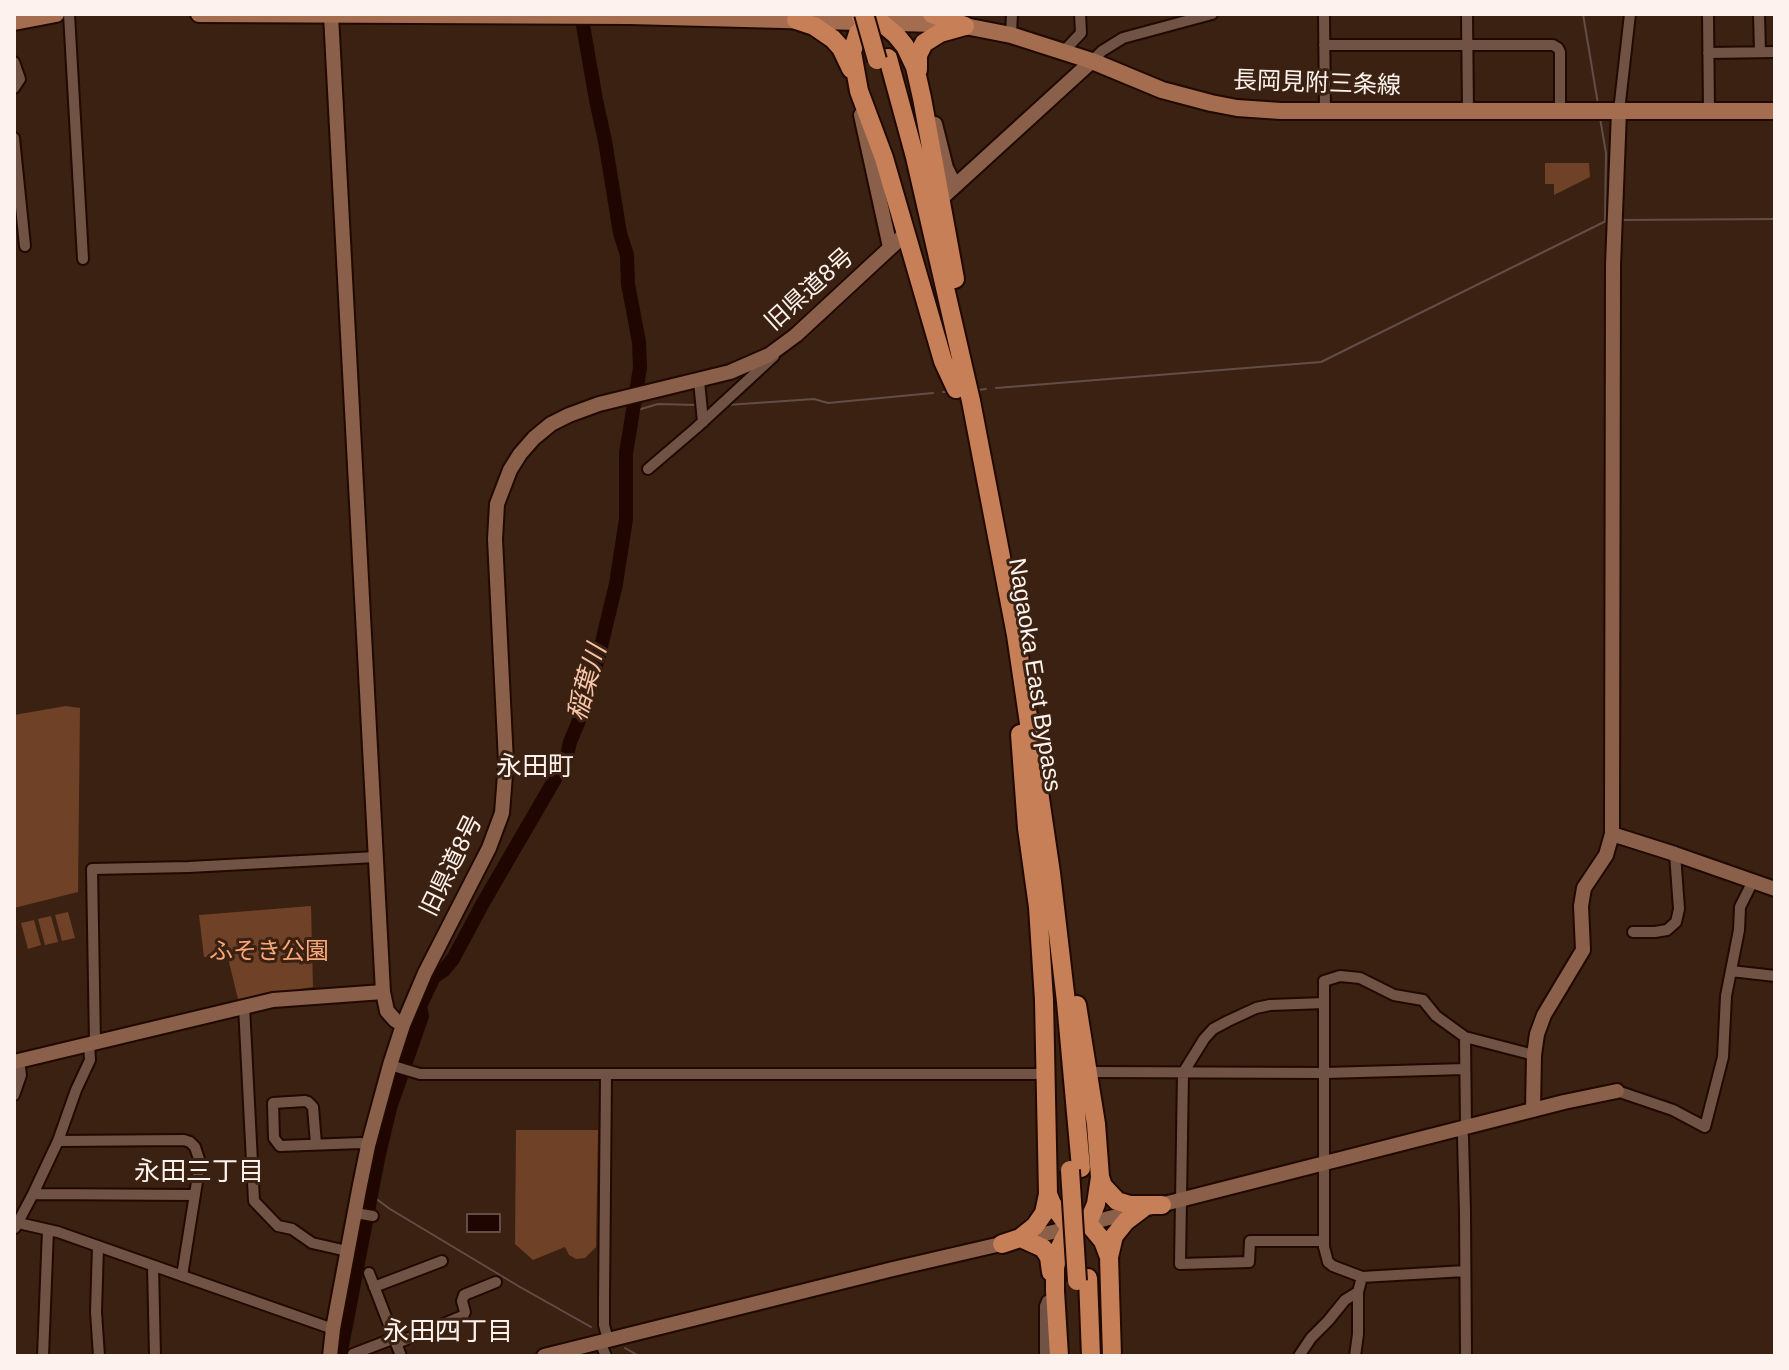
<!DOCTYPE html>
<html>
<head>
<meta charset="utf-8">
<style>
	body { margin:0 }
	#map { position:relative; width:1789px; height:1370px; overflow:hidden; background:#3a2112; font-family:Helvetica,sans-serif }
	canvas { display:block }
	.frame { position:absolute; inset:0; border:16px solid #fdf2ed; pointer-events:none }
</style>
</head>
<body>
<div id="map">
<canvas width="1789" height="1370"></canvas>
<div class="frame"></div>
</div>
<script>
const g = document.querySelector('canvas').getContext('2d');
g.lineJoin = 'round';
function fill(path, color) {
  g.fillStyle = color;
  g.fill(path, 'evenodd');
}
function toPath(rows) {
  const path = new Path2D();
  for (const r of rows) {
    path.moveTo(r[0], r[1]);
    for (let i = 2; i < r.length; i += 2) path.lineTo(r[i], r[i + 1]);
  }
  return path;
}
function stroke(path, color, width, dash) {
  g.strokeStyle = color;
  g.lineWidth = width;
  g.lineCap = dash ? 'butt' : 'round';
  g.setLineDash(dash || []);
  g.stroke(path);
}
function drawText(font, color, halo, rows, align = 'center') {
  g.font = font + ' Helvetica,"Noto Sans JP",sans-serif';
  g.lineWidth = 6;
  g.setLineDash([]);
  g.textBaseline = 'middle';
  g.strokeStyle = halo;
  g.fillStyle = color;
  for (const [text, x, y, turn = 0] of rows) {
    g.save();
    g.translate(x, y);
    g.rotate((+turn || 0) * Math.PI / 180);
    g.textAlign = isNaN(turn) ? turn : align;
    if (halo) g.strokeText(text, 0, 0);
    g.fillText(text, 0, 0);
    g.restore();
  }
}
fill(toPath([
	[1545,163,1589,163,1590,177,1554,195,1554,184,1545,184],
	[66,706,80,708,78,892,14,908,14,715],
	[311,906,313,987,238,999,227,954,204,957,199,915],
	[68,912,75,938,62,941,55,915],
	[51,916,58,942,45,945,38,919],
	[34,920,41,945,28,949,21,923],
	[516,1130,598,1130,596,1247,585,1258,576,1259,569,1255,565,1247,533,1260,515,1244]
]), '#6f4126');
const water = toPath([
	[467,1214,500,1214,500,1232,467,1232,467,1214]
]);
fill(water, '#1f0600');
stroke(water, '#624d47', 2);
stroke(toPath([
	[1583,14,1598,104],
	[1600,118,1606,153,1605,220],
	[1622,220,1775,219],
	[996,388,1321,362,1606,221],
	[978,390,986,389],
	[943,392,946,392],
	[727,405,814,399,828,403,933,393],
	[631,412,658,404,697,405],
	[371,1195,390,1209,520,1287,591,1327],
	[625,1348,639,1356]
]), '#624d47', 2);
stroke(toPath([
	[340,1356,379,1154,390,1108,422,1016,420,1006,434,977,444,970,453,959,483,903,566,760,570,742,578,723,598,659,616,584,626,519,626,453,640,368,639,342,628,284,627,255,620,233,605,141,596,100,581,14]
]), '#1f0600', 14);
const street = toPath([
	[69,14,83,259],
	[1324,14,1325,111],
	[1467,14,1468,111],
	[1708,14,1709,111],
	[1759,14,1760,52],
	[1011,35,1012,14],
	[1324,45,1553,45,1558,48,1560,52,1560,111],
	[1064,51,1081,33,1080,14],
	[1708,53,1775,52],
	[1092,61,1102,51,1123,38,1212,14],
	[14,62,20,79,14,88],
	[1619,111,1630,14],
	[14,138,25,246],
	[699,381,703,422],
	[648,469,696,428,774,356],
	[1633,932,1655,932,1667,930,1676,922,1679,909,1675,854],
	[1731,971,1775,976],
	[244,1006,254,1201,278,1226,292,1229,312,1243,347,1251],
	[1465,1037,1466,1127],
	[95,1043,92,869,189,867,376,857],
	[390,1065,420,1074,1041,1074],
	[1092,1072,1325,1073,1465,1069],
	[606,1074,604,1301,604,1325,608,1340],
	[1617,1091,1673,1110,1705,1127,1723,1057,1726,996,1739,930,1740,907,1753,881],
	[14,1095,21,1075,19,1061],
	[1461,1128,1463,1137,1465,1212,1466,1356],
	[58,1141,184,1140,190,1142,195,1147,199,1159,199,1169,182,1276],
	[316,1144,313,1107,308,1102,305,1101,273,1103,274,1138,280,1146,361,1143,368,1146],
	[33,1194,195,1195],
	[355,1213,373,1216],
	[14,1222,58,1232,333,1329],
	[15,1228,33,1194,58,1141,76,1090,90,1060,89,1044],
	[1324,1241,1250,1241,1249,1262,1180,1264,1183,1073,1204,1039,1213,1029,1228,1021,1256,1008,1270,1005,1324,1003],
	[98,1246,96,1312,99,1356],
	[153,1266,155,1356],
	[1465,1271,1362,1277,1333,1266,1328,1262,1324,1247,1324,981,1340,976,1360,978,1394,995,1423,1000,1436,1016,1465,1037,1534,1055],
	[369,1273,401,1356],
	[374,1287,442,1261],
	[600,1342,606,1356],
	[397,1343,463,1316,465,1312,462,1301,464,1295,496,1282],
	[353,1354,395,1338],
	[43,1356,48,1230],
	[1045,1356,1045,1306,1047,1301,1055,1298],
	[1299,1356,1311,1338,1328,1321,1345,1300,1358,1292],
	[1355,1356,1358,1334,1358,1292,1362,1277]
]);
const secondary = toPath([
	[331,15,383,992,387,1011,395,1020,403,1025],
	[861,115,890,247],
	[935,124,946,168,955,186],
	[944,196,1092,61],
	[1612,834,1675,854,1775,889],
	[14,1062,273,1000,383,992],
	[1533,1110,1534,1055,1537,1034,1544,1015,1583,950,1581,906,1584,888,1606,855,1612,834,1613,265,1619,111],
	[330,1356,333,1329,359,1190,368,1146,390,1065,403,1025,425,973,489,848,502,813,506,762,495,539,497,504,510,470,520,454,534,438,551,424,569,415,599,404,730,372,769,355,796,335,903,236],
	[544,1356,893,1269,1070,1228,1564,1102,1617,1091]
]);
const primary = toPath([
	[199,14,629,16,935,24,965,26,1011,35,1092,61,1162,90,1211,103,1237,108,1281,111,1775,111],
	[14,22,56,14]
]);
const highway = toPath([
	[877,14,872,21,883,24,896,35,905,46,915,67,922,98,955,279],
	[932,14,965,26],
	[861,17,869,22,858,33,852,52,859,91,884,158,943,361,956,389],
	[796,20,814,26,833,39,841,48,851,69],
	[888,58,915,157,971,401,1016,635,1051,873,1066,1002,1081,1168],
	[918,70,918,55,924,43,940,33,965,26],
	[1020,734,1027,828,1038,907,1044,1000,1048,1194,1052,1204,1070,1228,1059,1249,1055,1268,1055,1291,1059,1356],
	[1077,1005,1096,1124,1100,1177,1096,1204,1088,1223,1103,1241,1109,1257,1112,1356],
	[1100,1177,1103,1186,1117,1201,1130,1205,1162,1205],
	[1023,1239,1043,1248,1049,1257,1051,1272],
	[1002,1244,1020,1238,1035,1226,1044,1213,1048,1194],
	[1109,1257,1114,1236,1126,1221,1142,1209],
	[1088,1278,1091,1356]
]);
stroke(street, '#200900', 14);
stroke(secondary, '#200900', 18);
stroke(primary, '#200900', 20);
stroke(highway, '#200900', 22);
stroke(street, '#705344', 10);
stroke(secondary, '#8a604a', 14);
stroke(primary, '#a46d4f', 16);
stroke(highway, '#c67f57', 18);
const highwayBridge = toPath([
	[864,14,877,60],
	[1070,1170,1077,1281]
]);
stroke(highwayBridge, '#200900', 22, []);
stroke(highwayBridge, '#c67f57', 18);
drawText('24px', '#fdf2ed', '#3a2112', [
	["長岡見附三条線",1317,84,2],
	["旧県道8号",810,290,-42],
	["Nagaoka East Bypass",1034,675,81],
	["旧県道8号",452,866,-64]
]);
drawText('24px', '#faa879', '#3a2112', [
	["ふそき公園",269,952]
]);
drawText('italic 26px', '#f8c5a9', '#3a2112', [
	["稲葉川",588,683,-74]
]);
drawText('26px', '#fdf2ed', '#3a2112', [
	["永田町",535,768],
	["永田三丁目",199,1173],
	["永田四丁目",448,1333]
]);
</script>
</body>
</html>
